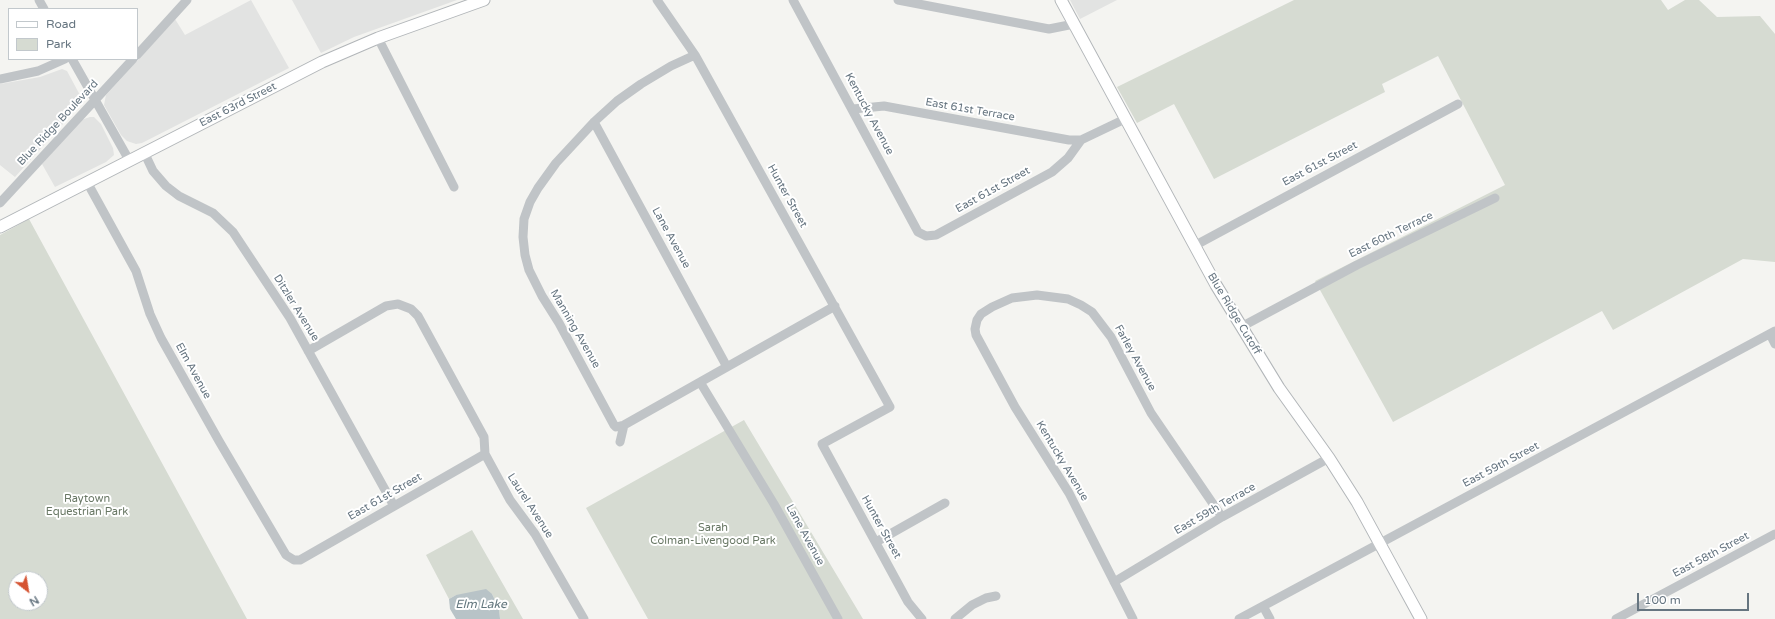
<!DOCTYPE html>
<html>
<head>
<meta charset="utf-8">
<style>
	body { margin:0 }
	#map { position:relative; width:1775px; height:619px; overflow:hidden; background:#f4f4f1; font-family:"Varela Round",sans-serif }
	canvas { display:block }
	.legend { position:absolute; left:8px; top:8px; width:130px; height:52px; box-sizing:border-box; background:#fff; border:1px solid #c2c8cc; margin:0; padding:5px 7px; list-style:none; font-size:12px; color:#667580 }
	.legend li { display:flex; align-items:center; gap:8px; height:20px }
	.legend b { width:20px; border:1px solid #c2c8cc }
	.north { position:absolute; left:8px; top:571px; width:40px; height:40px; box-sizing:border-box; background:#fff; border:1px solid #c2c8cc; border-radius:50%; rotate:149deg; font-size:11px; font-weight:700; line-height:16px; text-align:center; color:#667580 }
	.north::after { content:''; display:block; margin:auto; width:14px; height:18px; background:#d55331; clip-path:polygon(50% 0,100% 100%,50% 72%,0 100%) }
	.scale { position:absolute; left:1637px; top:593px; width:112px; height:18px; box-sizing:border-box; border:2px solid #667580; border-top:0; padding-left:5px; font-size:12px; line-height:14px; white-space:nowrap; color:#667580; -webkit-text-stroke:3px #fff; paint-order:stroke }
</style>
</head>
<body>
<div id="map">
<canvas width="1775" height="619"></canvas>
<ul class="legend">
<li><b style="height:5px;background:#fff"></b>Road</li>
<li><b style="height:11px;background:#d6dbd2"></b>Park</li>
</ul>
<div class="north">N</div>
<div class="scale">100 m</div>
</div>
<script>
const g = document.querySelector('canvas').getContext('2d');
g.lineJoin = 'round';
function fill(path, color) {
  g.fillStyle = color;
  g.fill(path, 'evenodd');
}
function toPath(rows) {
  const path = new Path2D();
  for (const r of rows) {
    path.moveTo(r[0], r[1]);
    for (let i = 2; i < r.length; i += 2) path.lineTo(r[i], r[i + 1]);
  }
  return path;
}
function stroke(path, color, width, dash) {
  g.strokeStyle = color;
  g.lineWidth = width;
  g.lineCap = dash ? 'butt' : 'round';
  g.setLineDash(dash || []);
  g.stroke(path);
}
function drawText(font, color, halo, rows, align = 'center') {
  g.font = font + ' "Varela Round",sans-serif';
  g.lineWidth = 4;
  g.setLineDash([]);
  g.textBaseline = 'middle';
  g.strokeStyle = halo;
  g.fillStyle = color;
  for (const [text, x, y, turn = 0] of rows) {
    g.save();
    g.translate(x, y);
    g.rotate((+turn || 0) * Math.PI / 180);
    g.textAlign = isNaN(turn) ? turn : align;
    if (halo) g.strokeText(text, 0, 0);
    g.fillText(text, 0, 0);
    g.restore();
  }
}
fill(toPath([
	[251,0,289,68,142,143,136,144,127,141,121,135,104,105,106,95,175,19,185,35],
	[292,0,457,0,354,37,321,53],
	[1070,0,1117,0,1080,19],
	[62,69,67,71,81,97,81,104,15,177,0,165,0,84,40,77],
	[90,117,94,117,101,124,113,148,114,155,106,162,55,187,42,164,81,120]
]), '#e2e3e2');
fill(toPath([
	[1294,0,1661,0,1668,10,1685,0,1699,0,1717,17,1760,16,1775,34,1775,262,1743,259,1613,330,1602,311,1393,422,1315,281,1505,185,1438,56,1382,84,1385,92,1214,179,1174,104,1137,123,1117,87],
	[29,219,247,619,0,619,0,235],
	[16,579,40,579,40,603,16,603],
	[744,420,863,619,648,619,586,508],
	[472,530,523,619,500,619,499,608,492,594,456,595,449,599,426,555]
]), '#d6dbd2');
fill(toPath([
	[486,589,492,594,499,608,500,619,456,619,450,609,449,599,456,595]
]), '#b8c3c7');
const major = toPath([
	[1061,0,1216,285,1279,388,1329,458,1357,502,1421,619],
	[0,227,322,62,378,38,484,0]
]);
stroke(major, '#b2b6b9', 13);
stroke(toPath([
	[39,0,44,9],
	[657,0,695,55,890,407,822,444,908,602,922,619],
	[793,0,918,232,926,236,936,235,1052,172,1068,158,1081,140,1125,119],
	[898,0,1049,29,1074,24],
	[378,38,454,187],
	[137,55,187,0],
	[72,59,129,160],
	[0,79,38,71,65,59],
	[853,109,884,106,1069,140,1081,140],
	[594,122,727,367],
	[144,152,153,171,166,186,179,196,213,213,233,232,290,318,394,506],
	[87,182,136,271,150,314,161,338,219,441,286,555,294,560,300,560,485,454],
	[0,203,133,59],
	[1194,246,1458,104],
	[1241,327,1357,265,1495,198],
	[1770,334,1775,344],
	[308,351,386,306,398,304,411,309,418,316,484,437,485,454,510,500,535,534,584,619],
	[700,382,774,504,838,619],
	[624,425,616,427,614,425,559,323,542,296,529,270,525,255,523,237,524,219,530,202,538,188,556,163,594,122,617,101,641,84,671,66,695,55],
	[620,442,624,425,835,306],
	[876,542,945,503],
	[1114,582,1222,517,1329,458],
	[1263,606,1270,619],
	[955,619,972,605,986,598,996,596],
	[1133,619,1069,493,1015,407,976,335,975,329,977,320,981,314,992,307,1012,298,1037,295,1068,299,1081,305,1092,312,1111,337,1151,413,1222,517],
	[1239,619,1775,331],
	[1616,619,1775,534]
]), '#c0c4c7', 9);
stroke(major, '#fff', 11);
drawText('11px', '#667580', '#fff', [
	["East 63rd Street",238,105,-27],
	["East 61st Terrace",970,110,10],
	["Kentucky Avenue",869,114,62],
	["Blue Ridge Boulevard",58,123,-47],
	["East 61st Street",1320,164,-28],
	["East 61st Street",993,190,-29],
	["Hunter Street",787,196,61],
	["East 60th Terrace",1391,235,-26],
	["Lane Avenue",671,238,61],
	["Ditzler Avenue",296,308,58],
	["Blue Ridge Cutoff",1234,314,59],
	["Manning Avenue",575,329,60],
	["Farley Avenue",1135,358,61],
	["Elm Avenue",193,371,61],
	["Kentucky Avenue",1062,461,59],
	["East 59th Street",1501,465,-28],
	["East 61st Street",385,497,-30],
	["Laurel Avenue",530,506,57],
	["East 59th Terrace",1215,509,-30],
	["Hunter Street",881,527,61],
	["Lane Avenue",805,535,61],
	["East 58th Street",1711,555,-28]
]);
drawText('11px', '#687764', '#fff', [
	["Raytown",87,499],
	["Equestrian Park",87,512],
	["Sarah",713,528],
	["Colman-Livengood Park",713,541]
]);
drawText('italic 12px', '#62767d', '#fff', [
	["Elm Lake",481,605]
]);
</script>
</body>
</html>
